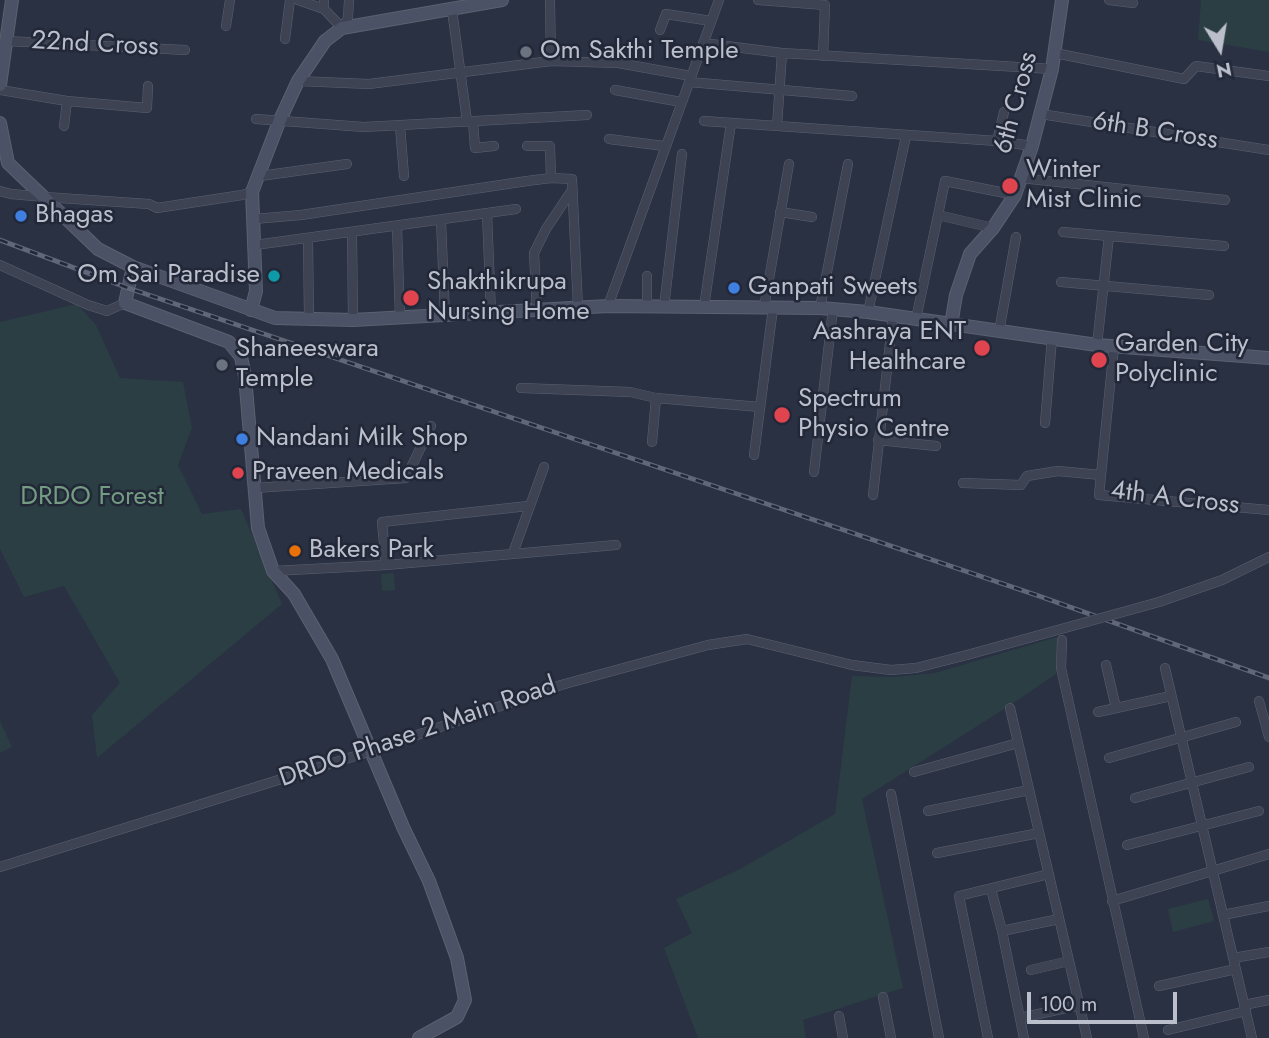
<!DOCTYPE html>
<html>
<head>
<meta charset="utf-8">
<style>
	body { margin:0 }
	#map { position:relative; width:1269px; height:1038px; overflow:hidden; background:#293143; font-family:Jost,sans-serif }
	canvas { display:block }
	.north { position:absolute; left:1185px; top:14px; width:70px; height:70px; -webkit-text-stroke:5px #222838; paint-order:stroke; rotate:169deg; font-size:19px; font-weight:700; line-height:28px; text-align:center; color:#bbbfcc }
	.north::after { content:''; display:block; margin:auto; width:24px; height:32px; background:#bbbfcc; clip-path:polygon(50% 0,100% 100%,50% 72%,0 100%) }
	.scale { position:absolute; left:1027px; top:992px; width:150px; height:32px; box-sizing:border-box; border:4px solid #bbbfcc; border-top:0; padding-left:9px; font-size:21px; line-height:24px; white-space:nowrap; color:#bbbfcc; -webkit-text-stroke:5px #222838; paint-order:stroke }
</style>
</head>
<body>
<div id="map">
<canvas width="1269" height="1038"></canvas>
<div class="north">N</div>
<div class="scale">100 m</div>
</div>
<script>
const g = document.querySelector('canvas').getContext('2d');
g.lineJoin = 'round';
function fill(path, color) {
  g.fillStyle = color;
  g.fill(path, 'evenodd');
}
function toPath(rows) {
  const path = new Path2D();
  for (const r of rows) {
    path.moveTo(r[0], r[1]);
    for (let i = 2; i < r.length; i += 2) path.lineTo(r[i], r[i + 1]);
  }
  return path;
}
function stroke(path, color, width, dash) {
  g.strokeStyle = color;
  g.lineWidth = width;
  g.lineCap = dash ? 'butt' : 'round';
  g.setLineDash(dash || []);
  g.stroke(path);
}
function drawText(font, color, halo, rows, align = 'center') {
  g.font = font + ' Jost,sans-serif';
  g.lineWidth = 5;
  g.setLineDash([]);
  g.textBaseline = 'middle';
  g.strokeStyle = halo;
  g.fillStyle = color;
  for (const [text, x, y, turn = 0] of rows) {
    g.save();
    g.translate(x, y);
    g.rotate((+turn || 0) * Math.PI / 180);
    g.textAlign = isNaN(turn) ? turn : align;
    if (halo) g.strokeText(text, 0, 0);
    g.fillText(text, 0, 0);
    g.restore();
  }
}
fill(toPath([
	[1201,0,1269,0,1269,52,1198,40],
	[77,304,96,325,120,378,183,382,192,428,178,465,202,514,241,509,282,604,97,758,92,715,120,683,64,586,24,597,0,549,0,322],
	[394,573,395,590,382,591,381,574],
	[1057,637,1056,674,1009,706,862,799,903,988,803,1020,806,1038,698,1038,664,948,692,933,676,899,742,868,835,814,852,676,894,677,935,673],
	[0,721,12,747,0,753],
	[1208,899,1214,921,1173,932,1168,909]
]), '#2b3e44');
const street = toPath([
	[298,0,324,9],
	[324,0,324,9,342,28,348,18,349,0],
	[550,0,551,61],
	[758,0,825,5,823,56],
	[1109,0,1133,3],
	[452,10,467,121],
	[226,26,230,0],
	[660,30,666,14,711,21],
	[285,39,290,0],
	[6,41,185,50],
	[703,43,782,53,1052,69],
	[1055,53,1184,79,1196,66,1269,76],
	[298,81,369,84,551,61,618,63,691,76],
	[689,82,852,96],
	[0,90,67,101,147,108,148,86],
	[615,90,681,102],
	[1041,114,1269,150],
	[256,119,364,127,587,115],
	[473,121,475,148,494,146],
	[704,121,997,141,1032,146],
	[64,126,67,101],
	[400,126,404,176],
	[777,126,782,53],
	[609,139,664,146],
	[997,141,1004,112],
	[527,146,550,146,551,178],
	[260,176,347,164],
	[1021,178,1225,200],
	[0,191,11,194,45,197,149,204,157,208,242,195,252,192],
	[780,212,812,217],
	[487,213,491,313],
	[938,215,945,181,1015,195],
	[254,219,301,215,527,181,551,178,572,179,578,308],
	[441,221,445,315],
	[397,227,400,318],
	[352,232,353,320],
	[1063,232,1224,246],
	[308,238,309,319],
	[255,245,516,209],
	[0,265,88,305,107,311,125,303],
	[647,276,647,306],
	[1061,282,1209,295],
	[608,306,719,0],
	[664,307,682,154],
	[704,307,731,123],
	[764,308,789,164],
	[820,308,848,164],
	[537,312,534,253,546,229,572,190],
	[868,312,906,136],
	[916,319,938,215,993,228],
	[999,332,1016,237],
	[1097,345,1109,236],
	[1114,346,1099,495,1269,510],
	[521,388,630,392,656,398,760,407],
	[1045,423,1052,338],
	[878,440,936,446],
	[652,442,656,398],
	[754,455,773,308],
	[814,472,833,309],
	[963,483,1021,485,1027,476,1058,471,1101,475],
	[255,488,406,478,431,426],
	[873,495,893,316],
	[513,553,544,467],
	[386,565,382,522,528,506],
	[273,571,386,565,616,545],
	[1159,602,1222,580,1269,557],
	[1062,640,1061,668,1144,1038],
	[1106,665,1116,708],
	[1165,668,1252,1038],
	[1259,701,1269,737],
	[1010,708,1087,1038],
	[1098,712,1171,696],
	[1109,758,1236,722],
	[914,772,1018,743],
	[891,794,939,1038],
	[1135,798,1249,767],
	[928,811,1029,790],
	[1127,845,1259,811],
	[937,853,1039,833],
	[0,867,371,751,561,685,708,645,747,639,852,665,891,670,916,668,967,655],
	[991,889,1002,931],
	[1112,901,1269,854],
	[1223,915,1269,906],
	[1233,958,1269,952],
	[1031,970,1069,961],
	[1159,986,1236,969],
	[883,997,891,1038],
	[1244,1005,1269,1000],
	[839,1016,843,1038],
	[1020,1018,1080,1005],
	[1168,1030,1246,1011],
	[988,1038,959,896,1049,874],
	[1024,1038,1002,931,1059,919]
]);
const secondary = toPath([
	[0,85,12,0],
	[0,123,8,163,98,249,133,267,275,318,353,320,608,306,820,308,868,312,1097,345,1269,358],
	[133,267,125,303,229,342,241,357,245,376,258,528,273,571,294,594,332,659,403,827,429,881,457,958,465,1000,457,1017,419,1038],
	[251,310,256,291,252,192,279,122,298,81,325,41,342,28,502,0],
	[951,325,956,295,970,254,993,228,1015,195,1032,146,1052,69,1062,0]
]);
stroke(street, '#5c6170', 10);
stroke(secondary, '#5c6170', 14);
stroke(street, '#3d4353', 9);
stroke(secondary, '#4b5265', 12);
const rail = toPath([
	[0,240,128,288,1039,596,1269,678]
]);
stroke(rail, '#606779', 5);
stroke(rail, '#222838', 2.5, [8]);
const streetBridge = toPath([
	[967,655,1159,602]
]);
stroke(streetBridge, '#5c6170', 10, []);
stroke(streetBridge, '#3d4353', 9);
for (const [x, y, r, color] of [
	[526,52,7,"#6b7280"],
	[1010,186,9,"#e0444e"],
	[21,216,7,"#3f7fe0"],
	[274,276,7,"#0f9aa8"],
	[734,288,7,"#3f7fe0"],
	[411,298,9,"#e0444e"],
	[982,348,9,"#e0444e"],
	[1099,360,9,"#e0444e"],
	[222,365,7,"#6b7280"],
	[782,415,9,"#e0444e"],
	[242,439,7,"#3f7fe0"],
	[238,473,7,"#e0444e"],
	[295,551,7,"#e8710a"]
]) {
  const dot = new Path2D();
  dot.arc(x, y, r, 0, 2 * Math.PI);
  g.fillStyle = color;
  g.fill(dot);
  stroke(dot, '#222838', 2.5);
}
drawText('26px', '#bbbfcc', '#222838', [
	["22nd Cross",95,45,3],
	["6th Cross",1017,103,-75],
	["6th B Cross",1155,132,9],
	["4th A Cross",1175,499,7],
	["DRDO Phase 2 Main Road",418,733,-19]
]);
drawText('26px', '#bbbfcc', '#222838', [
	["Om Sakthi Temple",540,52],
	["Winter",1026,171],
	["Mist Clinic",1026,201],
	["Bhagas",35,216],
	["Om Sai Paradise",260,276,"right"],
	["Shakthikrupa",427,283],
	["Nursing Home",427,313],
	["Ganpati Sweets",748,288],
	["Aashraya ENT",966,333,"right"],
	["Healthcare",966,363,"right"],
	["Garden City",1115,345],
	["Polyclinic",1115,375],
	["Shaneeswara",236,350],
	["Temple",236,380],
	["Spectrum",798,400],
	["Physio Centre",798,430],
	["Nandani Milk Shop",256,439],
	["Praveen Medicals",252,473],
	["Bakers Park",309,551]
], 'left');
drawText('26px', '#739c82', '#222838', [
	["DRDO Forest",92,498]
]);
</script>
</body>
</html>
